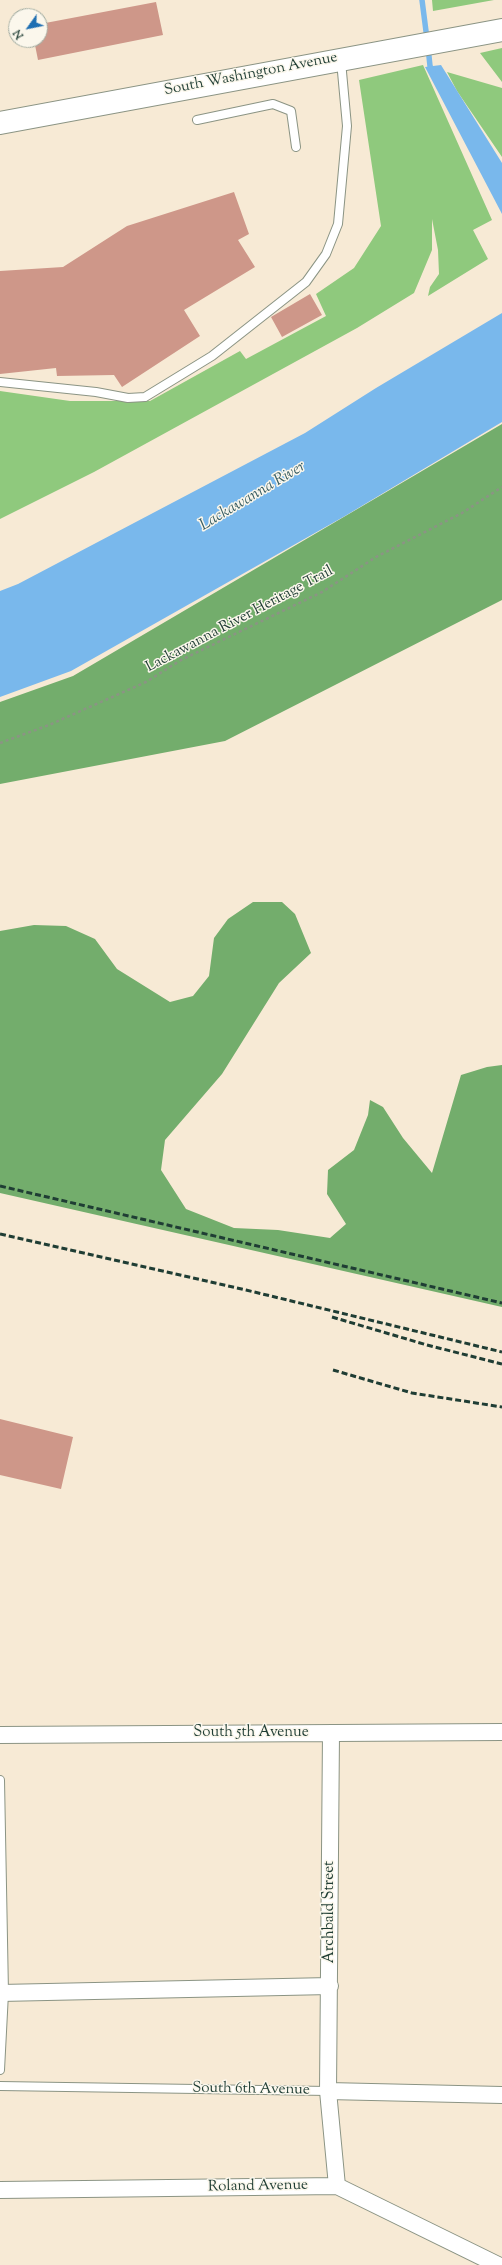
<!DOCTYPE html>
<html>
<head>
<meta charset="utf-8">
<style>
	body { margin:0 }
	#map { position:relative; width:502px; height:2265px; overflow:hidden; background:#f7ead5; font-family:"Sorts Mill Goudy",serif }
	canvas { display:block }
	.north { position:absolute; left:8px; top:8px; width:40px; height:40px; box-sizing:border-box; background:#fbf7ec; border:1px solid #a3ada2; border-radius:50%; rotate:237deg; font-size:11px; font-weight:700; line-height:16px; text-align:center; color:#1f3d34 }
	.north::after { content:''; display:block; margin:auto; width:14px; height:18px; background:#1f6fb2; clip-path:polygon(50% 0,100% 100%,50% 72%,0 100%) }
</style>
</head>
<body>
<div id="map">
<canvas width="502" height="2265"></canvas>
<div class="north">N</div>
</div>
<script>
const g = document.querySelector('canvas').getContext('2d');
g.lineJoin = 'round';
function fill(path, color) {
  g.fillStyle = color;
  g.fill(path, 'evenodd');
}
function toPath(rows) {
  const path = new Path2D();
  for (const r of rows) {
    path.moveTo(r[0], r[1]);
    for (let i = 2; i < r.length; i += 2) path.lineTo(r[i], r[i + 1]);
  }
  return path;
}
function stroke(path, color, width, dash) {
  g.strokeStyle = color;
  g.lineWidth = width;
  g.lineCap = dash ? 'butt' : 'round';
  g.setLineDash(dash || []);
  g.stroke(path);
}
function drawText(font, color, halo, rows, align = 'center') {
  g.font = font + ' "Sorts Mill Goudy",serif';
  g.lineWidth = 3;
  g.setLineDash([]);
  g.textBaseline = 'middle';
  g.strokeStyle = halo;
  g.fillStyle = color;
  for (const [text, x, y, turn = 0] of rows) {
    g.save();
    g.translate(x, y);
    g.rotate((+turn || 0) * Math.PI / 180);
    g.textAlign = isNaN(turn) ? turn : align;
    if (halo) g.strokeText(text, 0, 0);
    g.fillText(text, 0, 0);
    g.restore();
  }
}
fill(toPath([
	[432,0,494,0,433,11],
	[502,48,502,82,480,53],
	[423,65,492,220,473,230,488,259,428,296,430,287,439,274,438,250,432,219,432,250,414,293,357,328,94,472,0,519,0,391,70,401,150,401,240,351,246,359,326,316,316,294,354,268,381,226,359,80],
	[447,72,502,88,502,157,457,91]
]), '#8fc97d');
fill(toPath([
	[502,424,502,600,225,741,0,784,0,702,73,676],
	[253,902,282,902,295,914,311,953,279,983,222,1074,165,1140,161,1170,186,1209,234,1228,278,1230,330,1238,346,1224,327,1194,328,1170,354,1150,368,1115,370,1100,383,1107,403,1138,432,1173,461,1075,487,1067,502,1065,502,1307,0,1193,0,931,34,925,66,926,95,939,117,969,170,1002,193,996,209,976,214,938,228,919]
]), '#73ad6c');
fill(toPath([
	[441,65,502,163,502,214,425,67],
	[502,313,502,422,345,516,71,671,0,697,0,591,18,584,305,433,376,388]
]), '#79b8ec');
stroke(toPath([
	[422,0,427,39],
	[428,47,430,66,433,72]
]), '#79b8ec', 5.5);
fill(toPath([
	[156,2,163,35,38,60,34,40,40,40,40,24],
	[234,192,249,234,238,240,255,267,184,310,200,336,122,387,114,375,57,376,56,368,0,374,0,271,63,267,127,226],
	[310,294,322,315,282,337,271,317],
	[0,1419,73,1437,61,1489,0,1475]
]), '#ce9789');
const lane = toPath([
	[197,120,273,104,291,111,296,147],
	[0,382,96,392,128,398,145,397,212,356,306,282,326,254,338,224,347,126,341,61],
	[0,1780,4,1993,0,2070],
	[0,2086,328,2091]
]);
const street = toPath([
	[331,1733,328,2091,337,2186],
	[0,1735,502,1732],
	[0,1993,330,1986],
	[328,2091,502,2095],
	[0,2190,337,2186,498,2265]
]);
const secondary = toPath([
	[0,123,502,30]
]);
stroke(lane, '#8b9484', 10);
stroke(street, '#8b9484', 18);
stroke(secondary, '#8b9484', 24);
stroke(toPath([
	[0,743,49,725,146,682,181,660,322,592,376,557,462,513,502,487]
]), '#8b9484', 2.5, [3, 3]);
stroke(lane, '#fff', 8);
stroke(street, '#fff', 16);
stroke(secondary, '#fff', 22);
stroke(toPath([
	[0,1186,502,1303],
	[0,1234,246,1290,502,1352],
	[332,1317,427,1345,502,1364],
	[333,1370,412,1393,502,1407]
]), '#1f3d34', 3, [6, 3]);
drawText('15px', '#1f3d34', '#fbf7ec', [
	["South Washington Avenue",251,75,-11],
	["Lackawanna River Heritage Trail",240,620,-28],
	["South 5th Avenue",251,1733],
	["Archbald Street",330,1912,-90],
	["South 6th Avenue",251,2090,1],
	["Roland Avenue",258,2187,-1]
]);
drawText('italic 16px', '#365c62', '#fbf7ec', [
	["Lackawanna River",253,497,-31]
]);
</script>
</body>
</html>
